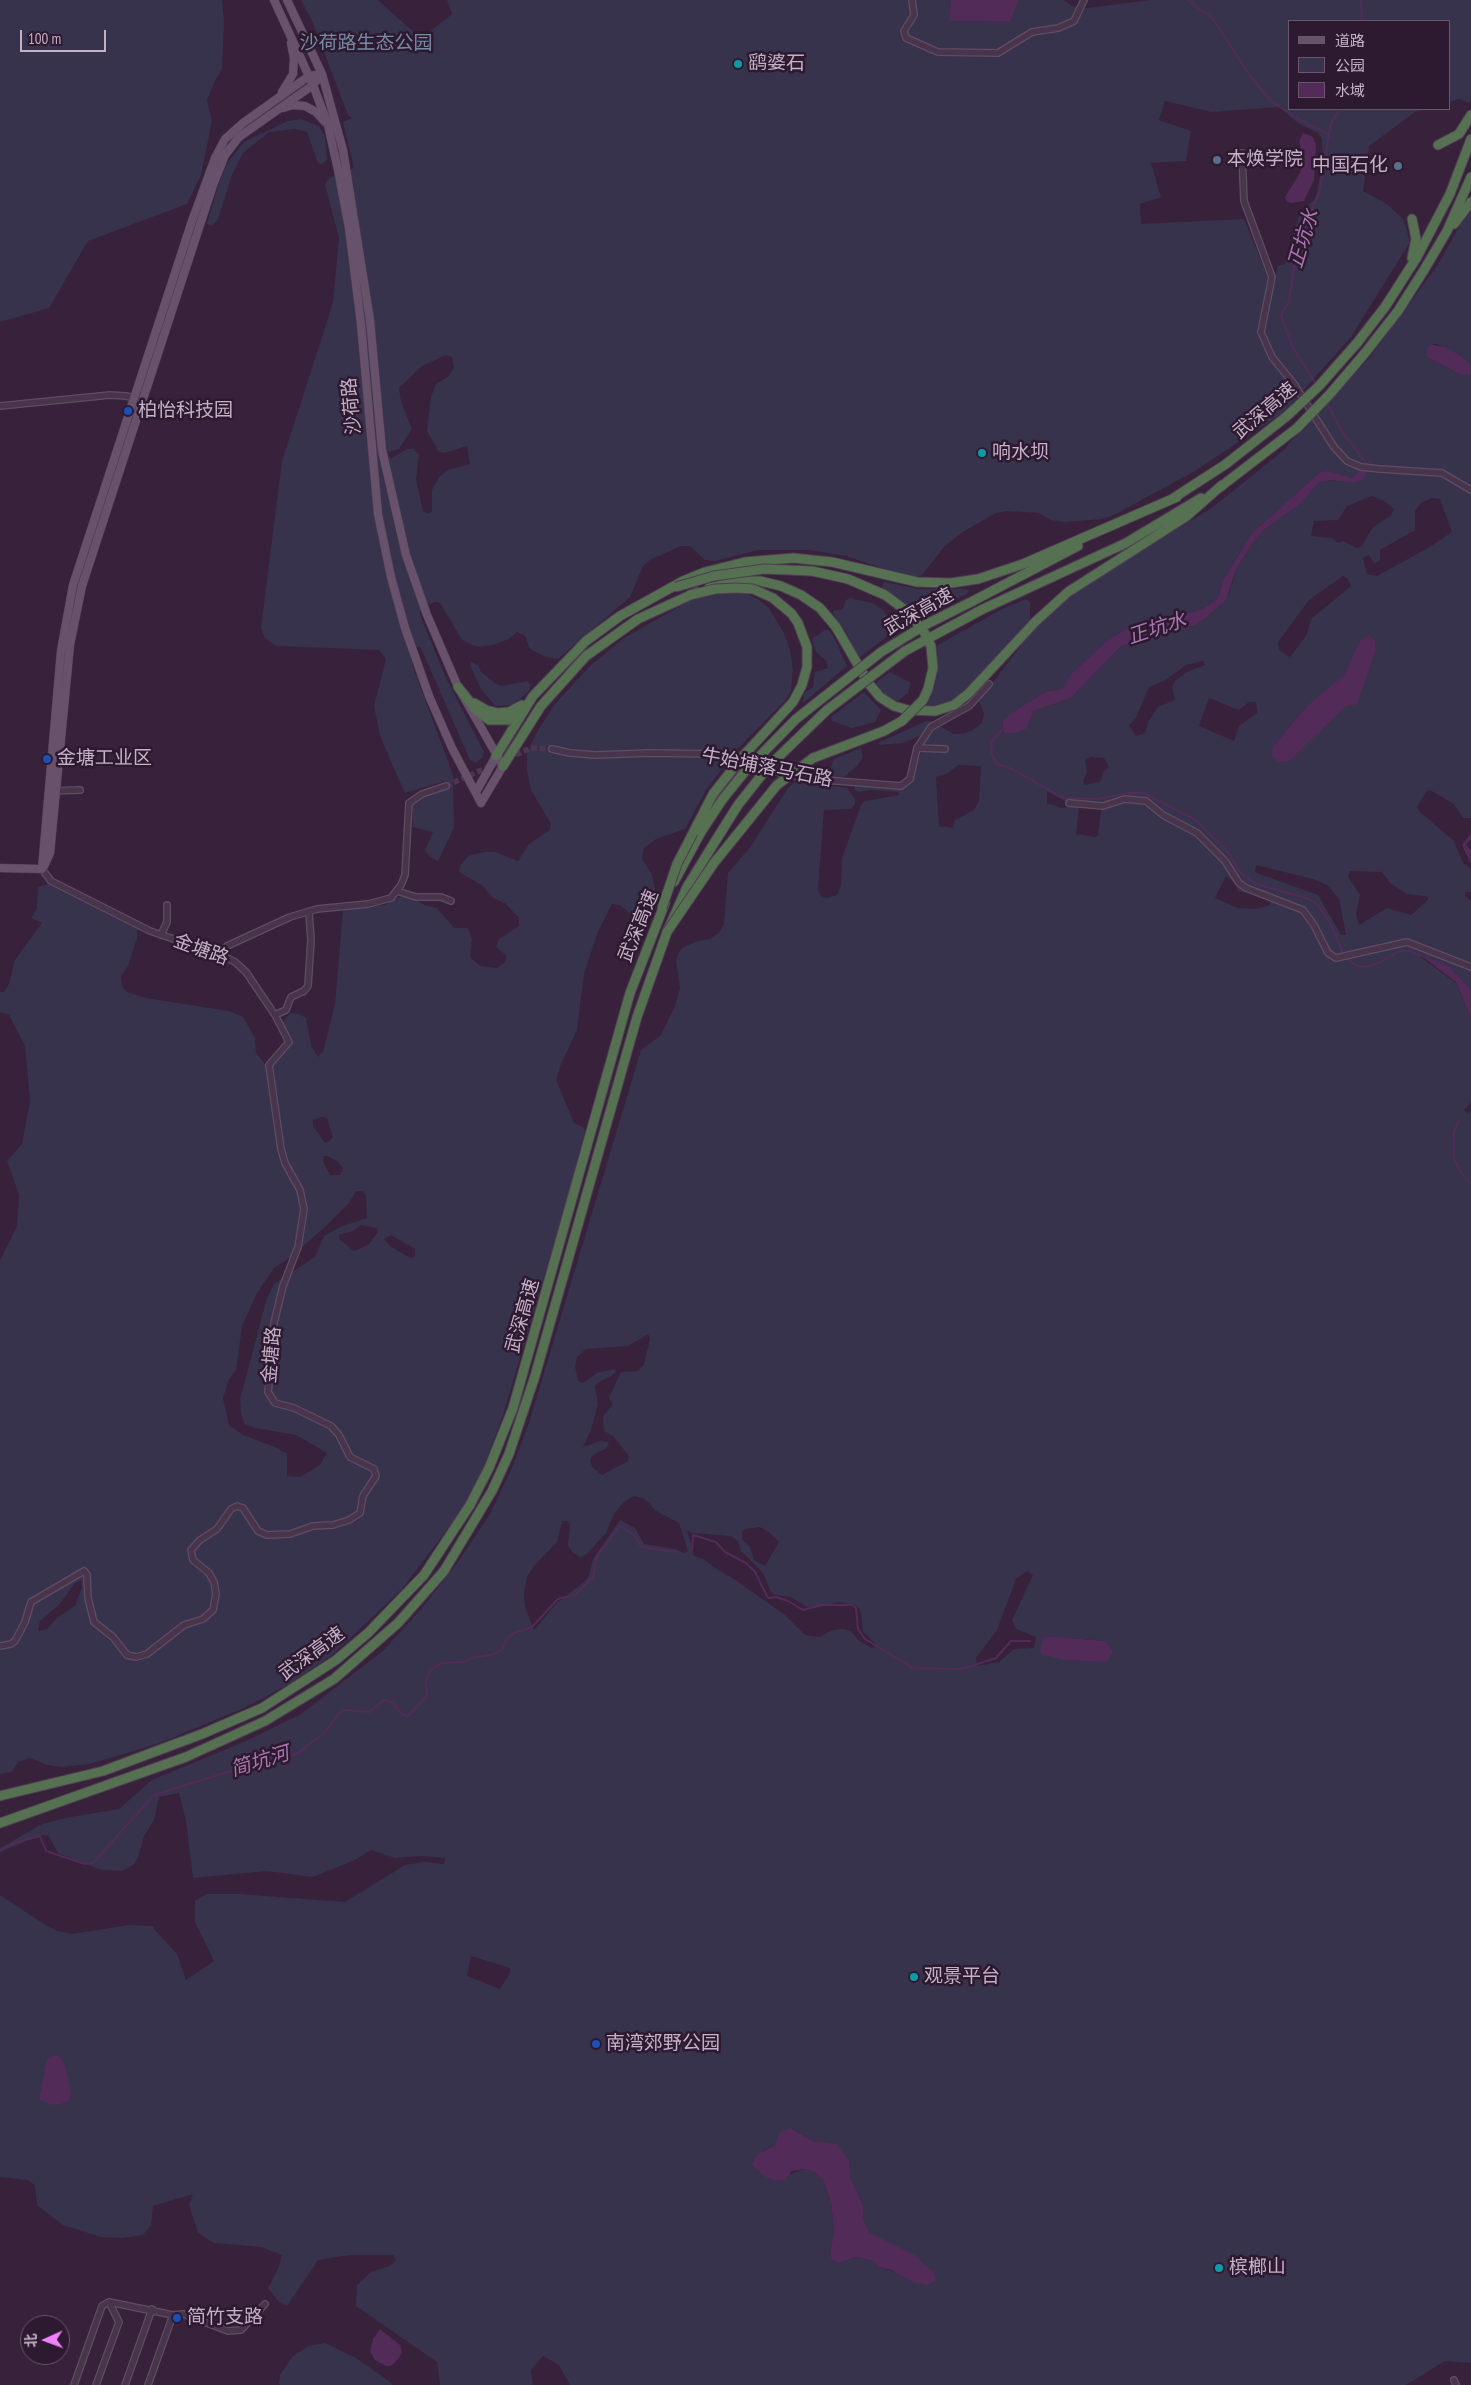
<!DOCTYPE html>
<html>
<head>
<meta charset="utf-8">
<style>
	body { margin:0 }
	#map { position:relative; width:1471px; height:2385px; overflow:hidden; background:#37213b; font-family:"PT Sans Narrow","Noto Sans SC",sans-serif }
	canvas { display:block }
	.legend { position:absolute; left:1288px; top:20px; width:162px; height:90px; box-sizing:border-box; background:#2d1a30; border:1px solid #6a566c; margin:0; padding:6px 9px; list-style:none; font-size:15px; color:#c5b0c7 }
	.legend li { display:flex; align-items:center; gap:10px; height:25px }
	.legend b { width:25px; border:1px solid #6a566c }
	.north { position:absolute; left:20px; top:2315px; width:50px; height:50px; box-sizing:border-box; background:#2d1a30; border:1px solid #6a566c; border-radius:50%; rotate:268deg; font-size:14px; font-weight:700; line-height:20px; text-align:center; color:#c5b0c7 }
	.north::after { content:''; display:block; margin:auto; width:18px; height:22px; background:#f080fc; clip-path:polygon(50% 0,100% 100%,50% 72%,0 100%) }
	.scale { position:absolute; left:20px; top:30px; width:86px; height:22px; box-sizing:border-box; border:2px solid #c5b0c7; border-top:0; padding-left:6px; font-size:15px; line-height:18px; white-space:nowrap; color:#c5b0c7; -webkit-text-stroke:4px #2d1a30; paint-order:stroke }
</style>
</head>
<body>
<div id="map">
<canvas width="1471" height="2385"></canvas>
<ul class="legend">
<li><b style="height:6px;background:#68526b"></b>道路</li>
<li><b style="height:14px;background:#37334d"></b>公园</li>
<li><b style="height:14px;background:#522b58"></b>水域</li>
</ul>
<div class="north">北</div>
<div class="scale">100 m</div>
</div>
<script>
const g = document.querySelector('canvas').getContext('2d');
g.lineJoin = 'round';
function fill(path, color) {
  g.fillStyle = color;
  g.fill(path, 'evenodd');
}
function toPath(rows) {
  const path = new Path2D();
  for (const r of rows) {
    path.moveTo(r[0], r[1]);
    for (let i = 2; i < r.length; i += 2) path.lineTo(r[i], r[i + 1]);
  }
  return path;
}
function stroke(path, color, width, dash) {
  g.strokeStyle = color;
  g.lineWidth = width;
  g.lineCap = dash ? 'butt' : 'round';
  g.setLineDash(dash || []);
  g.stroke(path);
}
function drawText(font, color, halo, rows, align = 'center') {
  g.font = font + ' "PT Sans Narrow","Noto Sans SC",sans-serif';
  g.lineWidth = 5;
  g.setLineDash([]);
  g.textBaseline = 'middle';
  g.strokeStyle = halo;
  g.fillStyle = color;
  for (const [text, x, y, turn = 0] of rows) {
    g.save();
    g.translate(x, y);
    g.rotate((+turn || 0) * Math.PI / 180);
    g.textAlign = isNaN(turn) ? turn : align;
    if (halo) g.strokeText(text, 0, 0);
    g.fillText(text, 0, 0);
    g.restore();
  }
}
fill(toPath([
	[0,0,222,0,224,21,222,69,215,81,207,100,212,121,201,175,187,204,88,241,49,308,0,322],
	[301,0,378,0,421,39,452,14,447,0,951,0,950,21,1009,22,1019,0,1064,0,1072,6,1087,8,1151,0,1471,0,1471,97,1470,103,1459,99,1450,102,1450,21,1290,21,1290,109,1427,109,1415,112,1369,146,1363,191,1387,204,1404,220,1410,242,1351,337,1284,412,1195,471,1116,514,1103,519,1064,522,1051,520,1039,513,1007,511,996,513,961,533,944,547,922,575,914,579,846,556,809,550,758,550,715,561,705,560,690,546,681,546,650,560,643,566,630,597,558,659,546,657,530,649,525,636,517,632,509,639,493,645,479,647,470,644,462,640,440,603,436,602,422,606,420,613,422,620,446,678,484,752,482,758,476,763,470,760,421,648,414,646,410,652,413,667,453,775,454,828,438,861,430,857,425,850,433,832,413,827,413,805,424,796,447,789,445,781,405,793,391,762,380,735,374,706,386,659,379,650,276,646,265,638,261,628,282,461,333,303,339,238,325,184,329,178,354,168,343,122,352,118,348,115,313,23],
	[1165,101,1211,112,1279,107,1298,123,1318,133,1322,139,1323,159,1317,193,1314,200,1300,212,1285,264,1277,266,1276,279,1269,279,1244,219,1141,224,1140,204,1161,197,1151,163,1186,161,1191,131,1159,120],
	[446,355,452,357,454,367,449,376,436,384,431,397,427,431,438,451,444,453,467,446,470,464,448,470,439,477,432,490,432,511,428,514,423,511,416,480,419,455,414,449,407,449,390,459,388,452,399,449,412,429,401,402,399,388,422,366],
	[301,119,319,126,325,137,327,160,322,164,318,163,307,132,295,129,269,132,243,153,232,175,218,219,212,226,207,224,217,189,226,165,244,142,288,121],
	[1471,206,1471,366,1463,357,1437,344,1430,344,1427,357,1455,372,1471,374,1471,818,1463,818,1454,804,1430,790,1426,792,1417,807,1420,812,1454,841,1463,863,1471,869,1471,892,1466,892,1465,896,1471,901,1471,989,1454,972,1418,955,1456,983,1471,1019,1471,1103,1464,1110,1468,1113,1471,1111,1471,2363,1445,2361,1406,2385,570,2385,559,2365,543,2356,531,2370,533,2385,440,2385,437,2362,356,2306,357,2285,371,2272,390,2266,396,2260,393,2255,349,2255,318,2260,287,2306,280,2303,268,2288,279,2267,282,2255,261,2247,214,2243,198,2233,189,2205,193,2194,153,2206,151,2225,143,2235,122,2238,101,2237,63,2225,37,2205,35,2185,27,2180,0,2177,0,1895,44,1924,57,1931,72,1934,129,1925,154,1926,154,1929,177,1954,186,1980,214,1961,195,1922,195,1901,206,1894,239,1894,345,1902,405,1865,424,1862,444,1864,445,1858,422,1856,395,1858,371,1850,355,1860,313,1877,267,1871,193,1878,186,1821,179,1793,159,1797,154,1820,144,1836,138,1858,133,1865,122,1871,101,1870,58,1853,48,1835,41,1835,0,1852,0,1848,42,1824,70,1817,119,1809,152,1780,248,1740,301,1714,384,1650,423,1607,458,1562,490,1514,511,1470,529,1423,641,1050,661,1035,675,1006,680,988,676,961,678,954,682,948,695,942,709,939,719,933,724,924,728,873,751,846,788,788,796,781,847,788,855,799,855,804,851,809,824,810,818,890,821,896,827,898,837,895,841,885,842,858,861,805,865,801,899,795,898,792,870,790,858,792,854,789,855,786,877,781,906,787,912,780,925,739,923,735,903,743,880,745,878,743,926,721,931,721,954,734,963,734,973,730,982,723,984,714,979,701,1025,640,1050,612,1066,598,1213,507,1284,450,1300,430,1370,357,1437,266],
	[1361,470,1368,473,1355,483,1331,480,1320,482,1300,504,1264,530,1252,544,1236,570,1230,591,1221,605,1206,618,1194,626,1159,632,1120,647,1071,698,1034,711,1027,729,1004,733,1002,722,1014,711,1047,691,1063,689,1067,685,1071,674,1105,642,1125,629,1141,623,1197,611,1209,605,1218,598,1223,580,1252,533,1319,473,1332,473,1352,478],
	[1372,496,1384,501,1394,509,1391,516,1377,524,1371,530,1362,546,1357,548,1343,541,1338,543,1332,538,1311,536,1314,521,1338,520,1347,506],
	[1431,498,1440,499,1452,532,1428,548,1377,576,1367,574,1363,558,1369,555,1374,563,1380,561,1380,550,1415,530,1415,511,1421,503],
	[1343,576,1347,578,1351,586,1311,619,1306,636,1290,657,1279,650,1278,642,1309,600],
	[1375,641,1376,650,1363,684,1345,706,1323,728,1274,745,1307,706,1334,686,1344,675,1349,665],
	[1203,661,1205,665,1187,672,1175,681,1172,687,1175,700,1158,707,1148,722,1145,733,1136,736,1129,725,1136,718,1149,687,1164,681,1186,665],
	[1209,698,1239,710,1249,702,1256,702,1257,713,1239,726,1234,741,1199,726],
	[1090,757,1104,758,1109,767,1103,772,1101,781,1085,785,1083,781,1087,772,1085,761],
	[958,765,981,766,979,801,974,810,955,820,953,828,939,826,936,777,948,773],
	[1047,791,1067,802,1069,807,1061,808,1047,803],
	[1079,807,1101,809,1098,835,1096,837,1076,834],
	[1256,865,1313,879,1327,885,1339,899,1346,935,1341,935,1318,895,1257,873,1255,871],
	[1350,871,1382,872,1391,884,1407,894,1424,896,1428,897,1428,900,1411,915,1387,908,1359,925,1356,914,1360,895,1348,877],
	[1226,876,1236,884,1238,891,1248,893,1253,890,1270,899,1270,905,1256,909,1238,908,1215,898],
	[647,1335,649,1335,650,1339,644,1365,638,1371,621,1372,609,1398,613,1404,603,1416,604,1431,613,1436,629,1456,628,1461,602,1475,592,1467,590,1460,593,1455,607,1448,609,1442,600,1441,583,1447,591,1430,598,1404,595,1386,599,1382,611,1376,616,1372,615,1369,597,1373,583,1383,578,1381,575,1366,577,1357,586,1349,628,1346],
	[634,1496,645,1499,656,1511,679,1523,688,1551,684,1553,676,1549,644,1544,635,1528,620,1520,593,1559,589,1576,585,1581,557,1603,534,1630,525,1607,524,1594,527,1577,534,1566,557,1542,562,1521,567,1521,570,1525,568,1545,572,1552,580,1557,587,1554,606,1533,614,1514,624,1502],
	[760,1527,770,1533,779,1542,765,1566,754,1560,750,1547,742,1539,742,1532,746,1529],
	[687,1530,693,1533,731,1536,738,1541,741,1551,763,1573,771,1592,775,1595,791,1597,807,1607,815,1608,839,1602,858,1606,861,1614,863,1632,876,1644,876,1647,871,1648,858,1640,851,1631,844,1629,833,1630,819,1637,805,1635,785,1615,734,1579,715,1568,703,1559,694,1556],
	[1027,1571,1033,1575,1012,1620,1016,1629,1036,1637,1034,1648,1014,1649,999,1662,977,1666,976,1658,997,1630,1016,1579],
	[1046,1636,1106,1641,1113,1651],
	[471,1956,510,1968,510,1973,500,1989,467,1976],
	[791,2128,813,2141,837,2145,849,2160,851,2179,863,2205,863,2218,870,2234,898,2247,935,2274,901,2274,879,2267,873,2261,856,2257,839,2263,830,2255,834,2230,831,2203,824,2182,815,2172,805,2169,788,2175,764,2176,752,2166,764,2150,775,2145],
	[885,582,919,589,965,589,969,590,968,593,920,618,903,601,882,588,883,583],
	[745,593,759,600,769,608,784,633,790,650,793,670,791,691,788,697,734,753,706,790,685,829,656,839,644,848,642,858,652,875,655,889,641,924,620,905,612,904,598,932,584,973,577,1030,561,1064,556,1080,574,1123,583,1127,585,1131,567,1200,502,1418,478,1482,456,1518,401,1590,331,1656,289,1684,244,1708,162,1742,121,1755,89,1764,61,1767,47,1765,30,1758,18,1762,12,1772,0,1774,0,1261,17,1226,19,1195,7,1161,22,1144,30,1101,25,1046,9,1015,0,1012,0,992,4,992,9,984,15,960,42,923,31,918,37,908,38,887,48,884,137,929,137,938,128,966,121,976,122,986,127,992,146,998,229,1011,243,1017,255,1038,256,1053,268,1068,290,1045,291,1038,283,1022,290,1013,299,1014,306,1018,311,1045,318,1057,323,1052,335,1004,343,910,385,905,401,896,407,896,425,905,437,908,454,928,468,928,472,939,470,957,480,966,497,968,505,962,507,956,496,947,499,939,519,926,519,918,506,904,492,897,483,886,459,872,460,866,468,856,484,852,495,852,518,861,529,844,550,830,551,824,531,790,527,771,527,752,539,729,555,704,591,665,624,638,694,598,711,594],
	[322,1117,327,1118,333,1137,330,1141,325,1143,313,1126,313,1120],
	[324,1156,327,1156,337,1161,343,1168,340,1175,330,1175,323,1161],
	[356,1191,363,1191,366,1196,367,1218,340,1227,324,1236,315,1257,274,1284,267,1298,240,1399,241,1414,245,1424,255,1428,296,1435,327,1453,320,1465,300,1477,287,1476,287,1454,275,1447,243,1435,229,1425,223,1399,228,1381,236,1370,242,1326,257,1293,274,1268,291,1257,324,1228,349,1203],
	[361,1225,377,1228,378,1232,368,1245,354,1251,340,1240,339,1235,353,1231],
	[391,1235,415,1249,415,1256,412,1258,405,1255,390,1246,384,1239],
	[81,1580,82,1587,75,1606,58,1617,47,1629,38,1631,40,1621,59,1605,75,1583],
	[850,598,872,603,882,609,889,618,890,627,889,635,859,658,846,632,832,613,834,610,842,610,846,600],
	[1026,599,1030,602,1030,619,990,666,955,698,943,704,926,706,933,692,938,672,937,648,938,645,1000,610],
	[825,630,829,630,834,637,847,666,803,703,804,693,813,687,815,672,828,668,826,661,816,652,812,639],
	[471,662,478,665,481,672,495,683,502,686,527,681,531,685,529,691,512,705,495,706,481,689,470,665],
	[890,672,911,683,908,693,898,701,883,694,874,684],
	[864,692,881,710,875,722,852,728,832,721,831,717],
	[861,748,863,757,858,765,844,777,834,777,831,767,834,759],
	[325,2343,356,2358,390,2382,392,2385,279,2385,280,2375,293,2356,309,2346]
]), '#37334d');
fill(toPath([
	[951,0,1019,0,1010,22,949,21],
	[1303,133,1313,137,1316,145,1314,180,1304,201,1292,203,1287,202,1285,197,1300,173,1303,157,1299,142],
	[1430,344,1445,347,1463,357,1471,366,1471,374,1463,375,1455,372,1427,357,1427,350],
	[1361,470,1369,470,1362,480,1355,483,1331,480,1320,482,1300,504,1264,530,1252,544,1236,570,1226,600,1206,618,1194,626,1159,632,1120,647,1071,698,1034,711,1027,729,1014,733,1004,733,1002,721,1014,711,1047,691,1063,689,1071,674,1105,642,1125,629,1141,623,1197,611,1209,605,1218,598,1223,580,1252,533,1319,473,1327,471,1352,478],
	[1369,635,1375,641,1376,650,1357,704,1345,707,1289,761,1279,762,1271,755,1274,745,1307,706,1344,675,1360,641],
	[1471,833,1471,839,1466,845,1471,850,1471,864,1462,845],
	[1419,954,1448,966,1471,989,1471,1019,1456,982],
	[1047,1636,1106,1641,1113,1651,1107,1662,1065,1660,1042,1655,1040,1652,1043,1639],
	[54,2055,59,2056,65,2065,71,2093,70,2101,57,2105,48,2104,39,2099,47,2059],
	[791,2128,813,2141,837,2144,849,2160,851,2179,863,2205,863,2218,870,2233,913,2254,935,2274,935,2281,928,2285,913,2282,891,2270,879,2267,873,2261,856,2257,839,2263,832,2260,830,2255,834,2230,831,2203,824,2182,815,2172,805,2169,792,2171,785,2180,775,2181,764,2176,752,2166,754,2159,758,2154,775,2145,780,2132],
	[380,2329,400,2345,402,2352,399,2358,391,2366,386,2366,375,2360,370,2352,373,2339]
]), '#522b58');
stroke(toPath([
	[1188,0,1213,19,1250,76,1271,101,1302,121,1328,134],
	[1361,0,1362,21],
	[1316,384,1293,348,1281,315,1289,301,1296,255,1308,217,1319,194,1331,123,1340,109],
	[1326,401,1341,430,1367,464,1366,467],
	[1003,729,991,742,992,755,997,764,1012,769,1063,798,1099,799,1129,793,1143,793,1194,819,1225,848,1241,873,1256,884,1309,899,1317,904,1330,923,1342,951],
	[1346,958,1357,966,1366,967,1379,963,1400,951,1411,951,1420,956],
	[1459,1120,1454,1132,1454,1159,1462,1174,1471,1184],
	[692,1550,693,1535,716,1542,725,1552,746,1563,755,1572,768,1598,776,1597,788,1601,803,1610,822,1605,852,1605,856,1608,858,1629,865,1639,913,1668,962,1669,996,1658,1011,1641,1030,1641],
	[0,1851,14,1843,40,1836,46,1851,85,1864,93,1863,154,1795,247,1766,287,1758,301,1751,324,1733,342,1710,370,1712,384,1700,391,1702,402,1714,407,1716,410,1714,427,1696,426,1682,429,1671,436,1666,443,1663,464,1662,471,1658,495,1654,502,1650,506,1640,514,1633,532,1627,558,1599,576,1594,593,1577,597,1556,620,1526,634,1535,641,1547,676,1552]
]), '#522b58', 2);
stroke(toPath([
	[446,786,531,748,552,749]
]), '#4c3650', 5.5, [5.5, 3]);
const minor = toPath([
	[912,0,914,15,904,31,906,38,938,52,998,53,1032,32,1058,28,1074,21,1084,0],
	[1242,153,1244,201,1272,277,1261,332,1272,357,1294,384,1334,447,1347,461,1361,467,1380,469,1442,473,1471,490],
	[0,406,110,395,126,396,142,400],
	[917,748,945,749],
	[552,749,570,753,596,755,650,753,717,754,780,773,812,779,901,786,910,779,917,748,931,727,969,706,989,684],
	[53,791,80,790],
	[1069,803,1103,806,1125,799,1146,801,1163,815,1197,833,1225,861,1239,883,1246,888,1303,910,1314,925,1328,953,1336,958,1407,942,1471,967],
	[397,891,416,897,441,897,451,901],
	[161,935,167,922,167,905],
	[218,954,227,946,290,917,317,909,368,904,391,898,401,885,405,875,409,803,422,794,446,786],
	[275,1015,286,1010,291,997,304,991,308,986,311,940,309,912],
	[0,1646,11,1644,15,1641,25,1622,31,1602,84,1571,87,1575,88,1598,94,1622,113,1637,127,1655,136,1657,147,1654,184,1625,203,1619,213,1610,216,1594,214,1582,209,1573,193,1560,191,1550,200,1540,217,1529,231,1509,237,1506,243,1508,258,1531,267,1535,290,1534,313,1526,333,1525,349,1520,360,1513,363,1496,376,1476,374,1469,350,1457,339,1435,331,1426,294,1408,275,1403,268,1392,271,1366,275,1355,272,1339,274,1323,283,1286,298,1247,304,1209,300,1190,285,1163,281,1149,269,1065,289,1042,275,1015,246,972,235,962,224,956,150,931,51,881,42,869],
	[1454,2380,1456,2385],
	[74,2385,102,2306,109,2302,173,2315,183,2314,228,2331,241,2330,265,2304],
	[96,2385,119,2322,109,2302],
	[125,2385,152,2309],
	[148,2385,173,2315]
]);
const major = toPath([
	[274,0,313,85,328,125,338,170,349,228,361,324,378,514,391,577,405,628,429,696,452,748,481,803],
	[287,0,322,74,343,150,370,320,382,450,406,555,427,615,458,687,503,766,481,803],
	[282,92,293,74,294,58,291,43],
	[283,108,293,105,305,106,316,112,325,122],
	[476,792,496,756],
	[44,866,50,853,70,645,82,586,213,185,225,155,239,137,313,85,322,74],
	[0,868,42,869],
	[42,869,61,651,73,585,192,221,215,158,225,139,243,123,309,76,322,74]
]);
const highway = toPath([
	[1438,145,1459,134,1471,115],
	[1454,224,1471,202],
	[1412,258,1416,239,1412,219],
	[1357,343,1385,307,1417,257,1450,194,1471,139],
	[1365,353,1398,311,1424,270,1447,231,1471,177],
	[1219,488,1297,428],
	[1172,499,1226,464,1287,416],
	[709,588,742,581,760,581,781,586,801,595,820,608,836,627,869,684,880,697,894,706,908,710,935,711,954,705,969,693,1035,622,1068,592,1187,516,1222,485],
	[973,601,1078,546],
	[983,609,1126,543,1201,498],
	[458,687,477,711,489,720,508,720,520,711],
	[474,703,486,710,498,713,509,712,522,705],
	[496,756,533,696,586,641,620,616,683,581,705,572,745,562,793,558,832,562,917,582,951,583,978,579,1023,564,1177,497],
	[503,766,541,706,586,656,638,619,697,592],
	[674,882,701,832],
	[0,1796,103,1771,202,1734,262,1708,336,1660,368,1633,424,1575,470,1505,489,1468,513,1408,630,993,665,903],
	[0,1823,186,1757,265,1721,334,1679,398,1623,444,1571,492,1491,509,1454,535,1376,637,1017,667,932,687,887,711,848]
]);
stroke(minor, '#604d63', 8);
stroke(major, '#523e54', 9);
stroke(highway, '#503d53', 11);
stroke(minor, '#48354b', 5.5);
stroke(major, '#68526b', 8);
stroke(highway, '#557151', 9);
const highwayBridge = toPath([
	[1287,416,1319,386,1357,343],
	[1297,428,1330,394,1365,353],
	[701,832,722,800,747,769,796,719,881,652,925,625,973,601],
	[711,848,738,805,768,767,827,710,905,651,983,609],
	[662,908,677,864,713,794,743,756,793,702,802,685,807,667,807,647,798,623,792,614,773,598,753,589,736,588,715,589,690,595],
	[667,932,714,863,777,785,813,758,884,731,902,721,923,700,928,689,933,668,931,646,924,632,908,612,885,595,848,579,812,571,764,569,714,576,676,587]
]);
stroke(highwayBridge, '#503d53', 11, []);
stroke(highwayBridge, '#557151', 9);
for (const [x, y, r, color] of [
	[738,64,5,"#0f9aa8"],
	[1217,160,5,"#5c6f8a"],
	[1398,166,5,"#5c6f8a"],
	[128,411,5,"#1a4fb4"],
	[982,453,5,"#0f9aa8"],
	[47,759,5,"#1a4fb4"],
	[914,1977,5,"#0f9aa8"],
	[596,2044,5,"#1a4fb4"],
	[1219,2268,5,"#0f9aa8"],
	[177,2318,5,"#1a4fb4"]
]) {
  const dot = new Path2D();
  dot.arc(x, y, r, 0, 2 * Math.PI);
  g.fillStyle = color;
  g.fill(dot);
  stroke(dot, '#2d1a30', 2);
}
drawText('19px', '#758ba3', '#2d1a30', [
	["沙荷路生态公园",366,44]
]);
drawText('19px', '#c5b0c7', '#2d1a30', [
	["鹞婆石",748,64],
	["本焕学院",1227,160],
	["中国石化",1388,166,"right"],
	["柏怡科技园",138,411],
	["响水坝",992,453],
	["金塘工业区",57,759],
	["观景平台",924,1977],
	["南湾郊野公园",606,2044],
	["槟榔山",1229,2268],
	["简竹支路",187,2318]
], 'left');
drawText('19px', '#c5b0c7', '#2d1a30', [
	["沙荷路",352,406,-95],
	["武深高速",1265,411,-40],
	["武深高速",919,612,-29],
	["牛始埔落马石路",767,768,11],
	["武深高速",639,926,-68],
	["金塘路",201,950,20],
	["武深高速",523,1316,-74],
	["金塘路",272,1355,-85],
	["武深高速",312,1654,-36]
]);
drawText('italic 20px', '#a976b1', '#2d1a30', [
	["正坑水",1304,239,-73],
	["正坑水",1157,629,-18],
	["简坑河",260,1762,-17]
]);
</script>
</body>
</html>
